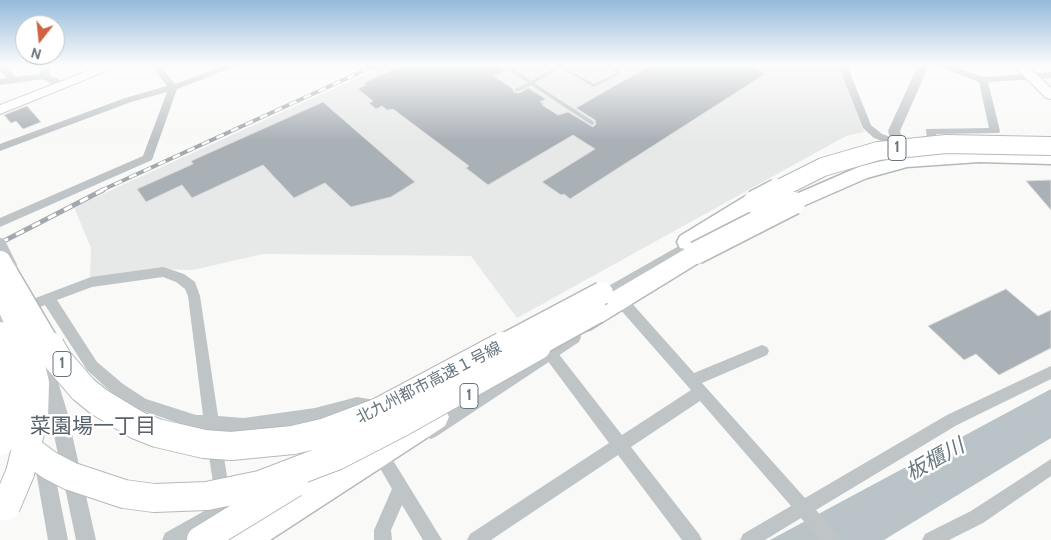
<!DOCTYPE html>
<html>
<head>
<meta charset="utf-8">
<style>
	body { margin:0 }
	#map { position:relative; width:1051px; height:540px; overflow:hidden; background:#f9f9f8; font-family:Cabin,sans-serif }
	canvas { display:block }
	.north { position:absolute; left:15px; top:15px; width:50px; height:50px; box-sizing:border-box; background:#fff; border:1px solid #c2c8cc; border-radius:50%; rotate:196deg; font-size:14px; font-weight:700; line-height:20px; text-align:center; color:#67757f }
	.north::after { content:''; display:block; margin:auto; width:18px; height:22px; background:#d06241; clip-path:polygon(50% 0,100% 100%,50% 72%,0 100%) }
</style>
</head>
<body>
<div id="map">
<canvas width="1051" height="540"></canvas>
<div class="north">N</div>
</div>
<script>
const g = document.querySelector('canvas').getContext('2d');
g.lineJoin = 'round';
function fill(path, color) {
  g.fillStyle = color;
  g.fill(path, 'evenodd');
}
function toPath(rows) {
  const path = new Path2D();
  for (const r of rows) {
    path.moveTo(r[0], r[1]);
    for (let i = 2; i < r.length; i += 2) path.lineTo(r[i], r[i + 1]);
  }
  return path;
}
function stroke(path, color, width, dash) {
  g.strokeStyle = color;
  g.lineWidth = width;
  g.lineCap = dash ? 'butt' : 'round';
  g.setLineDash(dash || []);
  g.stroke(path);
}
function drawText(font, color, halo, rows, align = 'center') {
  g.font = font + ' Cabin,"Noto Sans JP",sans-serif';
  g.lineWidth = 5;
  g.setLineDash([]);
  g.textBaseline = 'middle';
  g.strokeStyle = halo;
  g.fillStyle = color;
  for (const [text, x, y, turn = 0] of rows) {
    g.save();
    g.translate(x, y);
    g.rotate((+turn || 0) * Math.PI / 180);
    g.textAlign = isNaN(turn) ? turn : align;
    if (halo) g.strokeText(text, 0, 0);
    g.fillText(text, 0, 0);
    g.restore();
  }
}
fill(toPath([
	[386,65,838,65,864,132,846,136,517,318,471,256,263,254,193,270,150,269,90,278,91,248,74,207]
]), '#e7e8e8');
fill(toPath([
	[1051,389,1051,438,884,540,770,540]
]), '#bac4c8');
const building = toPath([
	[403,65,497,65,506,71,494,76,513,89,514,92,520,93,528,88,546,99,540,102,544,104,542,105,558,115,568,112,593,127,596,124,595,120,576,108,651,65,750,65,765,74,570,199,564,194,561,195,542,182,595,149,573,135,488,185,466,168,469,166,393,109,387,110,382,106,376,109,369,103,373,101,358,89,366,85,364,83,403,65],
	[323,102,415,182,391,197,351,207,325,183,294,198,263,165,192,198,182,185,146,202,137,189,193,164,191,161,323,102],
	[27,106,41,122,23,129,16,121,11,123,4,115,27,106],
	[1051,180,1051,210,1026,181,1051,180],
	[1006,289,1038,316,1051,310,1051,348,999,375,976,354,964,360,928,326,1006,289]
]);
fill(building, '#a9b0b6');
stroke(building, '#dbdbda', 1);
const secondary = toPath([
	[103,65,121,65,0,114,0,105,103,65],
	[1013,65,1027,65,1051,88,1051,99,1046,98,1013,65]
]);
const motorway = toPath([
	[979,150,1051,152,1051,164,979,162,907,167,867,178,794,210,787,208,784,203,787,198,861,166,907,155,979,150],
	[769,184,776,186,779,191,776,196,715,235,721,237,724,243,721,249,591,329,582,332,573,329,570,322,573,315,685,249,680,248,677,242,680,236,762,186,769,184],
	[435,404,445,408,449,417,445,426,270,540,227,540,231,529,425,408,435,404]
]);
stroke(secondary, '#b4b9bd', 2);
stroke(motorway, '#b5b9bc', 3);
fill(toPath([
	[502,65,508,65,531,81,560,65,566,65,564,67,594,84,617,73,606,65,612,65,622,73,594,87,561,68,534,83,594,122,594,124,592,125,531,85,519,91,515,91,515,89,528,83,502,65]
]), '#bfc4c7');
fill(toPath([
	[0,65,4,65,16,77,44,73,49,76,44,79,0,85,0,79,7,78,0,71,0,65],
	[151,65,160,65,175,84,226,65,239,65,177,89,152,160,0,227,0,218,143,156,167,92,131,102,0,151,0,144,125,98,167,86,151,65],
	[838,65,847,65,871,125,882,134,901,141,901,145,893,145,874,138,863,128,838,65],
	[935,65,949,65,984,77,1051,72,1051,78,988,82,1000,131,999,133,936,134,937,141,932,144,927,141,926,129,989,128,979,82,935,65],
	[163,267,184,274,195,282,200,296,218,416,244,418,315,408,357,397,381,401,383,406,381,411,376,413,357,411,315,422,244,432,220,431,230,496,228,502,222,504,216,502,205,430,196,429,137,409,113,394,87,370,45,305,22,314,17,313,15,309,17,305,91,277,163,267],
	[163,277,176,282,185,289,188,296,203,415,196,415,146,399,123,384,97,362,57,300,92,287,163,277],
	[624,299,629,300,694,373,757,347,762,345,767,347,769,351,767,355,702,383,805,498,947,415,1051,366,1051,379,957,425,816,510,837,534,840,540,820,540,801,518,765,540,740,540,743,534,791,506,700,401,631,447,699,534,702,540,682,540,618,455,491,540,467,540,470,534,609,443,544,356,542,352,544,348,549,346,554,348,622,435,691,390,619,308,617,304,619,300,624,299],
	[385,455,391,457,442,540,423,540,402,505,391,530,392,540,374,540,374,530,392,489,377,463,379,457,385,455],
	[1051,459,1051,476,983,523,949,540,922,540,925,534,971,511,1051,459]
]), '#bfc4c7');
fill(toPath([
	[40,65,50,65,50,75,66,83,66,87,58,87,40,78,40,65],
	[918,65,929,65,900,131,908,157,902,161,896,157,888,131,918,65],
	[700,234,705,235,707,239,705,243,601,305,595,307,589,305,587,301,589,297,700,234],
	[573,330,579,332,581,337,579,342,437,436,431,439,425,436,422,430,425,424,573,330],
	[60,412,66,415,69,421,96,540,76,540,51,421,54,415,60,412],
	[43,451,50,453,52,460,68,540,48,540,34,460,36,453,43,451],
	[240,491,247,494,250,501,247,508,192,540,162,540,165,533,240,491]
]), '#bfc4c7');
fill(secondary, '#fff');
fill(motorway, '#fff');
const railFar1 = toPath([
	[100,191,376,65]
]);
const rail = toPath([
	[0,243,103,190]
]);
stroke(railFar1, '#a2a8ad', 4);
stroke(rail, '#a2a8ad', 5);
stroke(railFar1, '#fff', 2.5, [8]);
stroke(rail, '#fff', 3, [9]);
const motorwayBridgeFar2 = toPath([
	[775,191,823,167,878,151,946,144,1051,146]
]);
const motorwayBridgeFar1 = toPath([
	[754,202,777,190],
	[696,253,794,203],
	[0,262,50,347],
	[0,288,27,347],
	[0,333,3,347],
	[500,347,602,293],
	[534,347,597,312]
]);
const motorwayBridge = toPath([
	[50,346,58,360,83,389,99,402,137,425,157,433,204,444,231,446,293,440,323,433,379,412,503,346],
	[0,408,30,451,49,465,70,476,124,494,154,498,207,496,260,485,336,456,400,423,537,346],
	[0,441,9,396,9,373,3,346],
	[6,506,20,473,34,416,35,383,26,346],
	[201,540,294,483]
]);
stroke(motorwayBridgeFar2, '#b5b9bc', 20, []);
stroke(motorwayBridgeFar1, '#b5b9bc', 25, []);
stroke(motorwayBridge, '#b5b9bc', 30, []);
stroke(toPath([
	[0,244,11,266]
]), '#bfc4c7', 12);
stroke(toPath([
	[0,316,10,341]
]), '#bfc4c7', 15);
stroke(toPath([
	[43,365,60,421]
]), '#bfc4c7', 19);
stroke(motorwayBridgeFar2, '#fff', 18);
stroke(motorwayBridgeFar1, '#fff', 22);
stroke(motorwayBridge, '#fff', 28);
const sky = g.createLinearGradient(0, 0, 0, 141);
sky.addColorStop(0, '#95badb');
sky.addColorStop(0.46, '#fcfcfc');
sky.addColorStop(1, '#fcfcfc00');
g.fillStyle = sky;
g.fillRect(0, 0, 1051, 141);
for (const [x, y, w] of [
	[897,148,18],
	[62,364,18],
	[469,396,18]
]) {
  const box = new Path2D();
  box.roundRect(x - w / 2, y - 12.5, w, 25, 4);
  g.fillStyle = '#fff';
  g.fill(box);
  stroke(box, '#67757f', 1);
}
drawText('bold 15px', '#67757f', null, [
	["1",897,148],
	["1",62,364],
	["1",469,396]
]);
drawText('16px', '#67757f', '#fff', [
	["北九州都市高速１号線",429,383,-27]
]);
drawText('21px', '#59636b', '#fff', [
	["菜園場一丁目",93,427]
]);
drawText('italic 21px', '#687980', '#fff', [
	["板櫃川",935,460,-29]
]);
</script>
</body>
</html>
